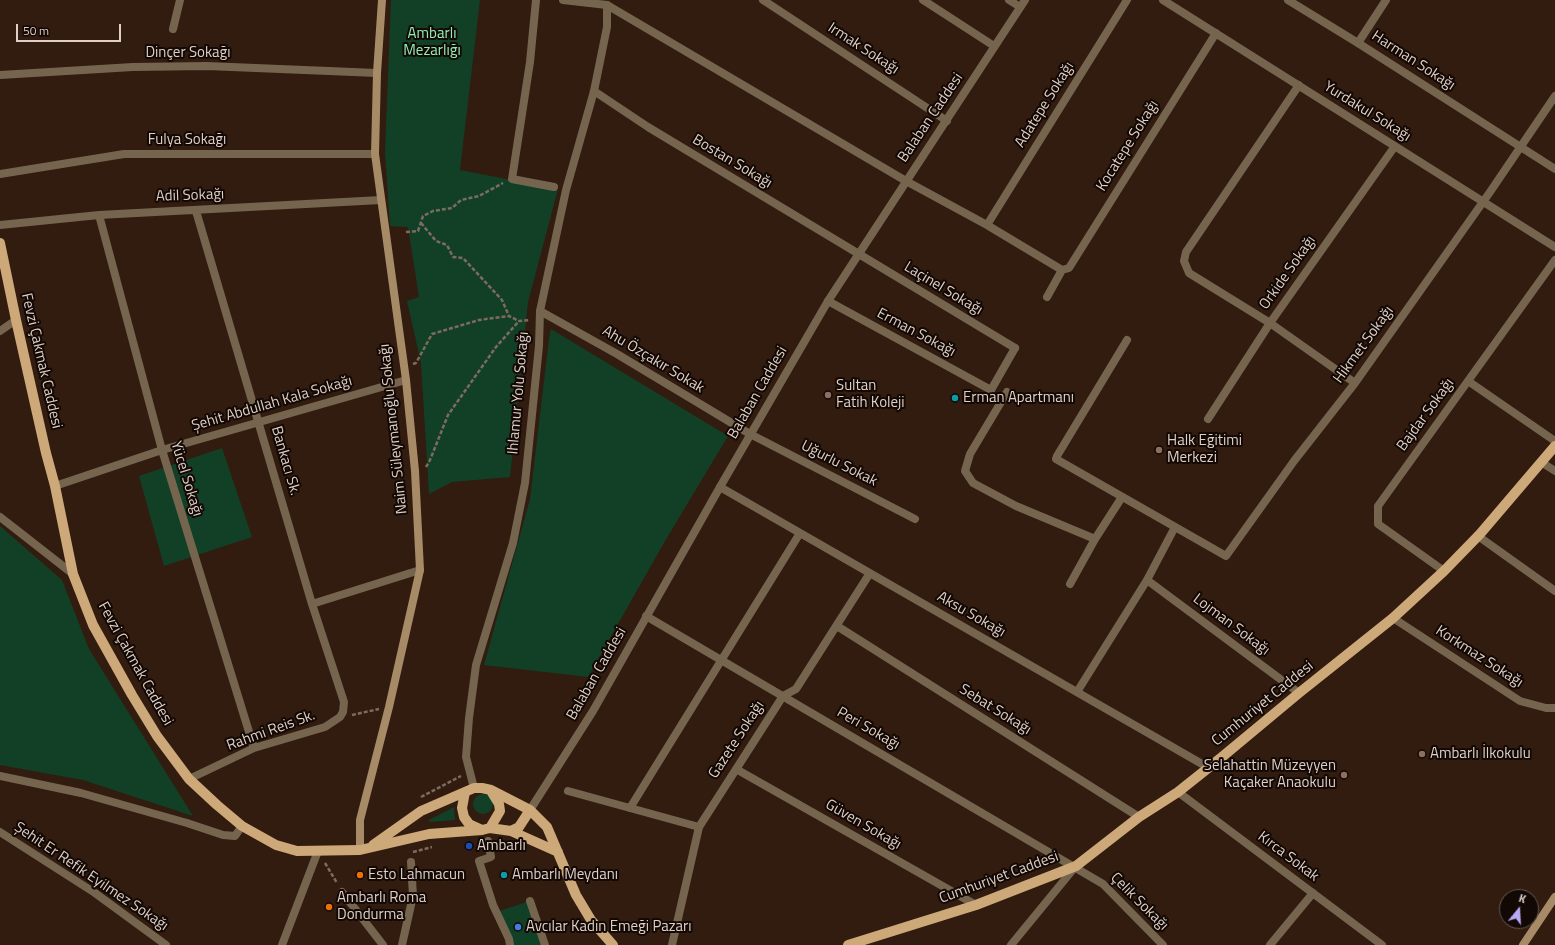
<!DOCTYPE html>
<html>
<head>
<meta charset="utf-8">
<style>
	body { margin:0 }
	#map { position:relative; width:1555px; height:945px; overflow:hidden; background:#321b0f; font-family:"Titillium Web",sans-serif }
	canvas { display:block }
	.north { position:absolute; left:1499px; top:889px; width:40px; height:40px; box-sizing:border-box; background:#120804; border:1px solid #645852; border-radius:50%; rotate:18deg; font-size:11px; font-weight:700; line-height:16px; text-align:center; color:#dfcfc7 }
	.north::after { content:''; display:block; margin:auto; width:14px; height:18px; background:#baaaf6; clip-path:polygon(50% 0,100% 100%,50% 72%,0 100%) }
	.scale { position:absolute; left:16px; top:24px; width:105px; height:18px; box-sizing:border-box; border:2px solid #dfcfc7; border-top:0; padding-left:5px; font-size:12px; line-height:14px; white-space:nowrap; color:#dfcfc7; -webkit-text-stroke:3px #120804; paint-order:stroke }
</style>
</head>
<body>
<div id="map">
<canvas width="1555" height="945"></canvas>
<div class="north">K</div>
<div class="scale">50 m</div>
</div>
<script>
const g = document.querySelector('canvas').getContext('2d');
g.lineJoin = 'round';
function fill(path, color) {
  g.fillStyle = color;
  g.fill(path, 'evenodd');
}
function toPath(rows) {
  const path = new Path2D();
  for (const r of rows) {
    if (r.length === 3) {
      path.moveTo(r[0] + r[2], r[1]);
      path.arc(r[0], r[1], r[2], 0, 2 * Math.PI);
      continue;
    }
    path.moveTo(r[0], r[1]);
    for (let i = 2; i < r.length; i += 2) path.lineTo(r[i], r[i + 1]);
  }
  return path;
}
function stroke(path, color, width, dash) {
  g.strokeStyle = color;
  g.lineWidth = width;
  g.lineCap = dash ? 'butt' : 'round';
  g.setLineDash(dash || []);
  g.stroke(path);
}
function drawText(font, color, halo, rows, align = 'center') {
  g.font = font + ' "Titillium Web",sans-serif';
  g.lineWidth = 4;
  g.setLineDash([]);
  g.textBaseline = 'middle';
  g.strokeStyle = halo;
  g.fillStyle = color;
  for (const [text, x, y, turn = 0] of rows) {
    g.save();
    g.translate(x, y);
    g.rotate((+turn || 0) * Math.PI / 180);
    g.textAlign = isNaN(turn) ? turn : align;
    if (halo) g.strokeText(text, 0, 0);
    g.fillText(text, 0, 0);
    g.restore();
  }
}
fill(toPath([
	[391,0,480,0,460,170,558,189,528,302,510,477,452,482,429,494,421,363,407,301,419,297,408,227,390,226,385,152],
	[551,329,728,436,665,541,588,677,484,665,530,499,549,339],
	[222,448,252,537,164,566,139,476],
	[0,526,62,580,89,649,193,816,83,780,0,765],
	[483,804,10],
	[454,807,455,820,430,822,429,820],
	[530,901,545,945,510,945,496,912]
]), '#124027');
stroke(toPath([
	[421,223,436,241,447,245,453,257,463,258,502,300,509,316],
	[406,232,418,231,423,216,433,211,452,208,461,200,479,196,503,183],
	[413,364,416,363,432,334,479,320,509,316,519,321,530,320],
	[426,467,430,460,448,415,496,347,519,321],
	[352,715,379,709],
	[421,797,461,776],
	[413,852,432,847],
	[325,863,337,883]
]), '#7e6b60', 2.5, [4, 2]);
stroke(toPath([
	[991,390,1015,348],
	[1007,392,970,454,965,471,973,483,1016,506,1095,539],
	[1070,584,1095,539,1122,497]
]), '#76654e', 8);
stroke(toPath([
	[474,788,466,757,469,718,476,665,513,543,525,483,539,346,540,311,566,190,594,91,607,27,607,5],
	[568,791,630,808],
	[1178,792,1382,945],
	[488,841,491,857,479,861,493,905,509,939,510,945],
	[342,892,383,945],
	[530,901,545,945],
	[402,945,413,896,411,862]
]), '#76654e', 8);
stroke(toPath([
	[536,0,530,62,512,179,554,187],
	[563,0,607,5,906,181,987,225,1062,270],
	[763,0,947,121],
	[923,0,994,46],
	[1009,0,1020,7],
	[1163,0,1555,247],
	[173,29,180,0],
	[1358,43,1386,0],
	[0,75,133,67,207,66,377,73],
	[1299,85,1186,252,1184,261,1189,273,1270,323,1355,383],
	[594,91,648,127,1015,348],
	[0,174,124,154,375,154],
	[99,215,162,450,254,748],
	[0,225,99,215,381,200],
	[987,225,1127,0],
	[1062,270,1069,268,1216,33],
	[1047,297,1062,270],
	[828,301,991,390],
	[540,311,617,354,750,434,915,519],
	[0,331,16,320],
	[1127,340,1057,456,1056,459,1226,556,1294,461,1355,383,1490,192,1555,96],
	[1468,381,1555,441],
	[1208,419,1270,323,1395,146],
	[1541,462,1555,471],
	[55,486,162,450,406,380],
	[720,487,1209,768],
	[0,517,73,574],
	[1478,536,1555,591],
	[1444,571,1378,524,1378,506,1555,260],
	[1147,580,1299,693],
	[312,604,420,570],
	[646,616,1103,884,1163,945],
	[1393,618,1520,701,1546,708,1555,708],
	[837,626,1139,817],
	[1077,692,1147,580,1175,527],
	[736,769,976,905],
	[0,776,81,793,187,823,223,835,235,836,242,826],
	[189,779,254,748,325,727,340,717,343,712,344,702,312,604,196,211],
	[699,827,630,808,800,533],
	[0,832,95,893,166,945],
	[282,945,318,851],
	[672,945,699,827,783,696,796,689,870,573],
	[1011,945,1075,867],
	[1270,945,1313,893]
]), '#76654e', 8);
stroke(toPath([
	[1288,0,1358,43,1555,169],
	[530,810,593,711,720,487,828,301,1025,0]
]), '#76654e', 8);
stroke(toPath([
	[360,850,360,820,389,707,420,570,415,471,406,380,375,154,377,73,382,0],
	[1523,945,1555,897]
]), '#a78b66', 8);
stroke(toPath([
	[0,243,16,320,46,453,55,486,73,574,93,625,132,695,157,736,189,779,217,805,242,826,276,845,297,851,360,850,429,834,482,830,490,828,511,831,558,852],
	[465,792,462,808,464,817,469,824,482,830],
	[490,828,500,811,499,804,491,791],
	[511,831,519,827,530,810],
	[373,845,421,811,474,788,482,788,491,790,530,810,547,827,576,895,591,920,613,945],
	[848,945,976,905,1076,866,1139,817,1178,792,1222,757,1299,693,1393,618,1444,571,1480,534,1555,446]
]), '#cda878', 10);
for (const [x, y, r, color] of [
	[828,395,4,"#8d6e63"],
	[955,398,4,"#0f9aa8"],
	[1159,450,4,"#8d6e63"],
	[1422,754,4,"#8d6e63"],
	[1344,775,4,"#8d6e63"],
	[469,846,4,"#1a4fb4"],
	[360,875,4,"#e8710a"],
	[504,875,4,"#0f9aa8"],
	[329,907,4,"#e8710a"],
	[518,927,4,"#3f7fe0"]
]) {
  const dot = new Path2D();
  dot.arc(x, y, r, 0, 2 * Math.PI);
  g.fillStyle = color;
  g.fill(dot);
  stroke(dot, '#120804', 1.5);
}
drawText('15px', '#91efb6', '#120804', [
	["Ambarlı",432,34],
	["Mezarlığı",432,51]
]);
drawText('15px', '#dfcfc7', '#120804', [
	["Irmak Sokağı",863,49,33],
	["Dinçer Sokağı",188,53],
	["Harman Sokağı",1413,61,33],
	["Adatepe Sokağı",1045,105,-58],
	["Yurdakul Sokağı",1367,112,32],
	["Balaban Caddesi",931,118,-56],
	["Fulya Sokağı",187,140],
	["Kocatepe Sokağı",1128,146,-58],
	["Bostan Sokağı",732,162,31],
	["Adil Sokağı",190,196,-2],
	["Orkide Sokağı",1288,273,-55],
	["Laçinel Sokağı",943,289,31],
	["Erman Sokağı",916,333,28],
	["Hikmet Sokağı",1364,345,-54],
	["Ahu Özçakır Sokak",653,360,31],
	["Fevzi Çakmak Caddesi",41,361,77],
	["Ihlamur Yolu Sokağı",519,393,-85],
	["Balaban Caddesi",758,393,-60],
	["Şehit Abdullah Kala Sokağı",272,404,-16],
	["Bajdar Sokağı",1426,415,-54],
	["Naim Süleymanoğlu Sokağı",394,429,-96],
	["Bankacı Sk.",285,461,74],
	["Uğurlu Sokak",839,464,27],
	["Yücel Sokağı",186,479,73],
	["Aksu Sokağı",971,615,30],
	["Lojman Sokağı",1231,625,37],
	["Korkmaz Sokağı",1479,657,33],
	["Fevzi Çakmak Caddesi",135,664,61],
	["Balaban Caddesi",597,674,-60],
	["Cumhuriyet Caddesi",1263,704,-39],
	["Sebat Sokağı",995,710,32],
	["Peri Sokağı",868,729,30],
	["Rahmi Reis Sk.",271,731,-20],
	["Gazete Sokağı",737,740,-57],
	["Güven Sokağı",863,825,30],
	["Kırca Sokak",1288,857,37],
	["Şehit Er Refik Eyilmez Sokağı",91,877,34],
	["Cumhuriyet Caddesi",999,878,-20],
	["Çelik Sokağı",1139,902,45]
]);
drawText('15px', '#dfcfc7', '#120804', [
	["Sultan",836,386],
	["Fatih Koleji",836,403],
	["Erman Apartmanı",963,398],
	["Halk Eğitimi",1167,441],
	["Merkezi",1167,458],
	["Ambarlı İlkokulu",1430,754],
	["Selahattin Müzeyyen",1336,766,"right"],
	["Kaçaker Anaokulu",1336,783,"right"],
	["Ambarlı",477,846],
	["Esto Lahmacun",368,875],
	["Ambarlı Meydanı",512,875],
	["Ambarlı Roma",337,898],
	["Dondurma",337,915],
	["Avcılar Kadın Emeği Pazarı",526,927]
], 'left');
</script>
</body>
</html>
